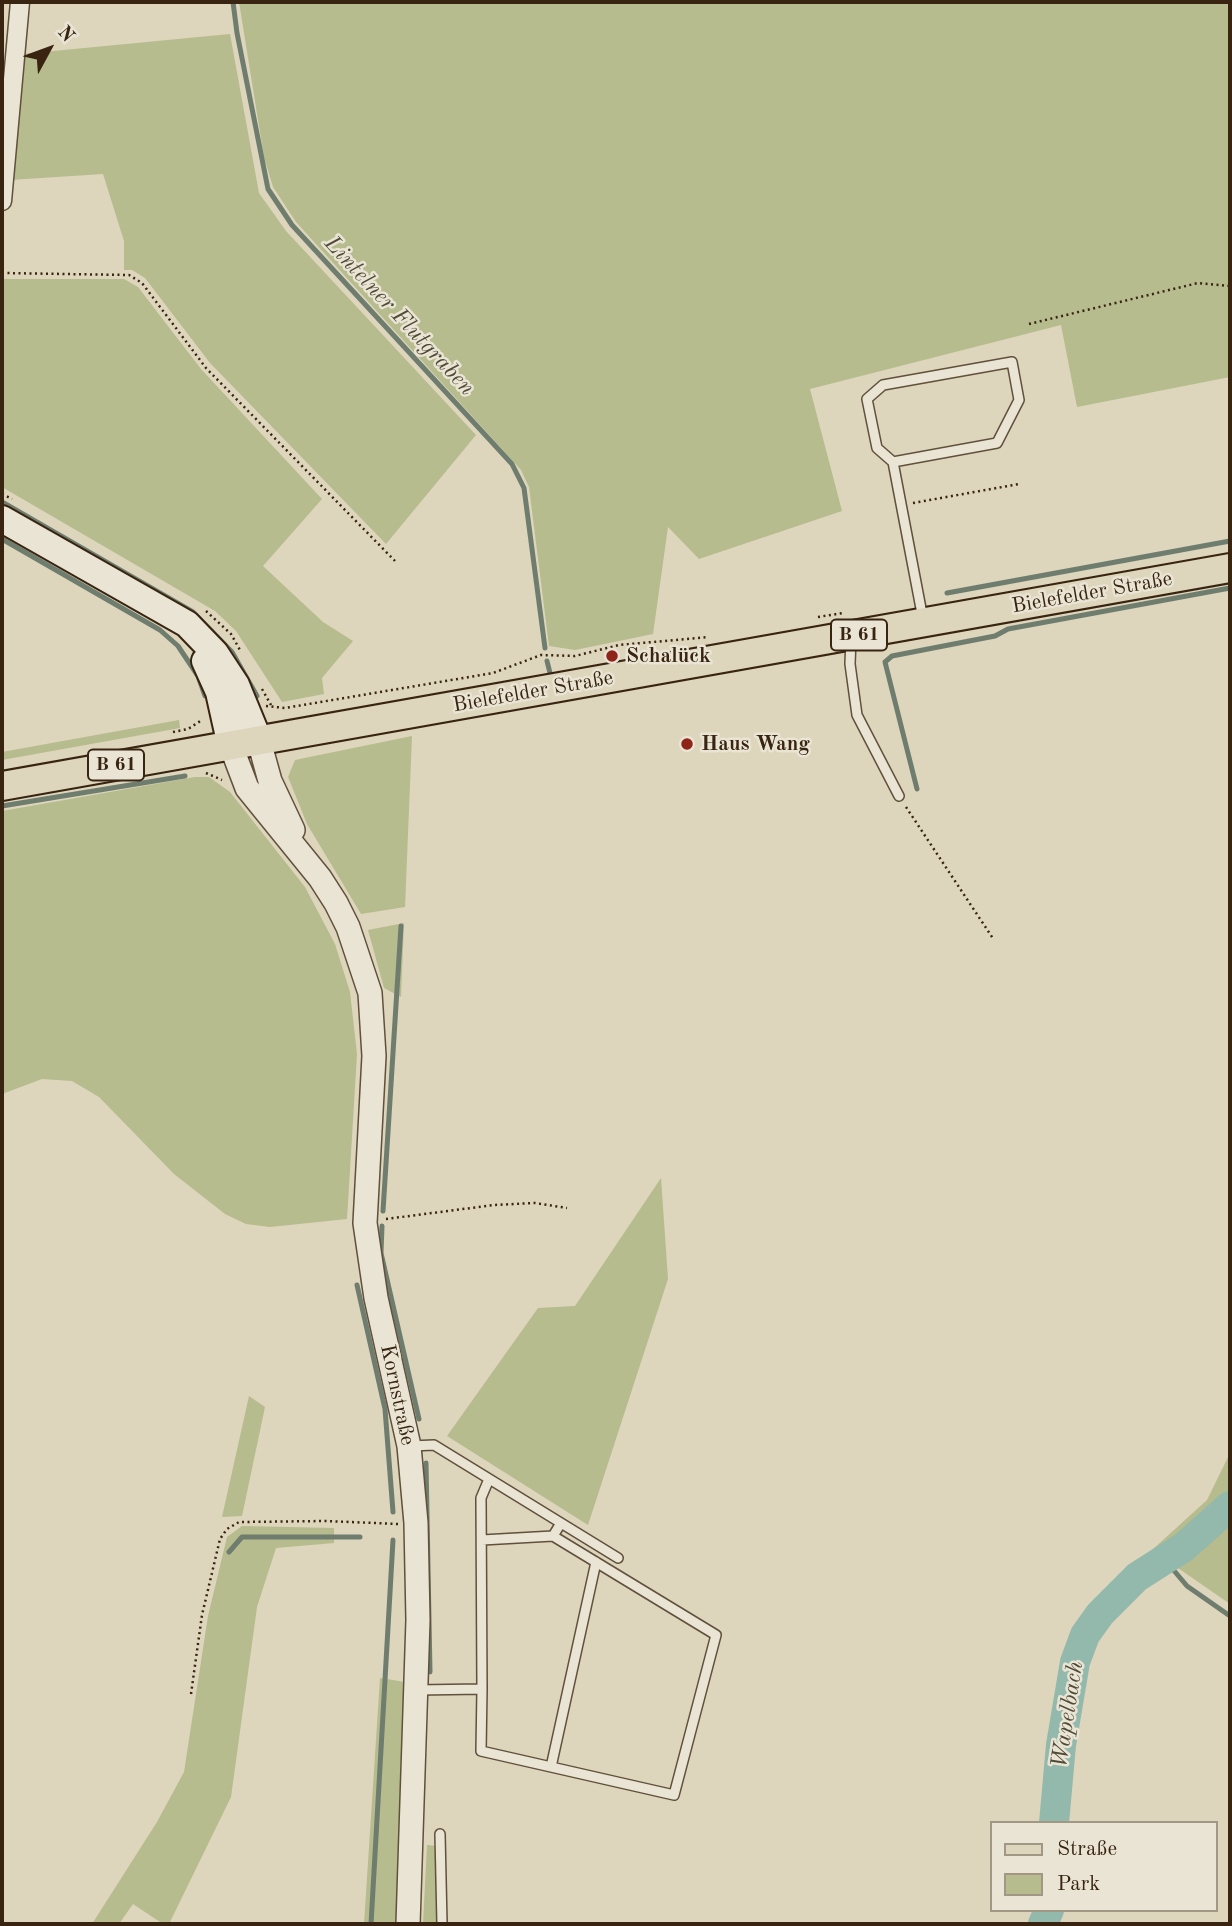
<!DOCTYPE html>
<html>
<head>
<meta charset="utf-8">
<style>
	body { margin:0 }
	#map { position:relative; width:1232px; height:1926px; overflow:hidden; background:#ddd5bc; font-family:"Old Standard TT",serif }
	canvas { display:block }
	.frame { position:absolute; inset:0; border:4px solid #382410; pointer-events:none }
	.legend { position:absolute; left:990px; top:1821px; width:228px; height:91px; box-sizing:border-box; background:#e9e4d3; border:2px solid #a29785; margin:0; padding:9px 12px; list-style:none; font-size:21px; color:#382410 }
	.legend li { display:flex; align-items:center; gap:14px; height:35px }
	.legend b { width:35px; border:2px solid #a29785 }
	.north { position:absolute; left:14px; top:14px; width:70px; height:70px; -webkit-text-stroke:5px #e9e4d3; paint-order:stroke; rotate:49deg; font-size:19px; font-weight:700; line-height:28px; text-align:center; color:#382410 }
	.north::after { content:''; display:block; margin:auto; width:24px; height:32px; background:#382410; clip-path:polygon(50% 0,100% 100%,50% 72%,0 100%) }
</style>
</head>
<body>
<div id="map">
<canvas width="1232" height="1926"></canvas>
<div class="frame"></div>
<ul class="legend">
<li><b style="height:9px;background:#ddd5bc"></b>Straße</li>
<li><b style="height:19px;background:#b6bc8d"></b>Park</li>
</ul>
<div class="north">N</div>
</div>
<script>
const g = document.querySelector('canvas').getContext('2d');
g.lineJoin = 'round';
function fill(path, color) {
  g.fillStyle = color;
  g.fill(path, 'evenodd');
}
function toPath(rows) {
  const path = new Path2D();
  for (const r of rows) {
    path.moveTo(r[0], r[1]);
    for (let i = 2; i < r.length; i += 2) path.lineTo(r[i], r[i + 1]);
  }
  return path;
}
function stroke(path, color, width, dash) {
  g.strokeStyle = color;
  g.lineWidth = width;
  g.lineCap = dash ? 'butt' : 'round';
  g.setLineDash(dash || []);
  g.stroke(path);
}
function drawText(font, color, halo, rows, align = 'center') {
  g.font = font + ' "Old Standard TT",serif';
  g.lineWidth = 5;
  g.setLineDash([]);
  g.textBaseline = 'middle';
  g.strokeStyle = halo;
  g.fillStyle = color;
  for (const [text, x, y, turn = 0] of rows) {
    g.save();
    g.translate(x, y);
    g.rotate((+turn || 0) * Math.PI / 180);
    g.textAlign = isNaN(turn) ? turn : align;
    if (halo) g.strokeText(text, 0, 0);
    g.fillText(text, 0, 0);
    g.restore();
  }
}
fill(toPath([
	[239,2,1230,2,1230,377,1077,407,1061,325,810,389,842,511,699,559,668,527,653,634,575,650,549,646,529,487,521,470,296,222,273,187,264,157],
	[230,34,259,193,286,231,476,435,386,544,210,363,145,278,132,270,124,270,124,241,103,174,10,180,22,54],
	[2,279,124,279,138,287,201,369,322,499,263,566,323,622,353,641,322,678,324,694,282,702,236,631,215,611,2,487],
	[179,720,180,728,2,760,2,752],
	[412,736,405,907,361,914,307,824,288,777,295,760],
	[195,777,209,777,230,792,305,887,335,944,350,992,357,1054,347,1219,270,1227,246,1224,225,1214,174,1174,99,1097,72,1081,42,1079,2,1094,2,811],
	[404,923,401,997,384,988,368,930],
	[661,1178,668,1279,588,1525,447,1436,538,1308,575,1306],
	[249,1396,265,1407,242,1516,222,1517],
	[1230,1453,1230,1604,1152,1550,1207,1500],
	[242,1526,334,1528,334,1543,276,1548,257,1607,231,1797,169,1924,163,1924,133,1904,119,1924,92,1924,157,1822,184,1772,208,1616,227,1537],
	[380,1678,405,1682,396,1924,364,1924],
	[427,1845,437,1846,438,1924,423,1924]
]), '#b6bc8d');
stroke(toPath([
	[233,2,237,33,268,189,292,225,512,464,524,488,545,648],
	[2,502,193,612,232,652,257,696],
	[2,539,160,630,178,646,198,676,205,696],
	[947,593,1230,541],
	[547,661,550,673],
	[917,789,885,662,892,656,995,636,1008,629,1230,588],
	[2,806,185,776],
	[383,1211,401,926],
	[382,1226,381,1253,419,1419],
	[357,1285,385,1409,393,1512],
	[426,1463,430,1672],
	[229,1552,242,1537,360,1537],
	[1165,1560,1187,1586,1230,1616],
	[371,1924,393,1540]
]), '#6f7d6e', 5);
stroke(toPath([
	[1054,1823,1061,1745,1075,1662,1085,1635,1100,1614,1137,1577,1184,1547,1230,1506],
	[1043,1924,1049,1910]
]), '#93b9ac', 30);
const service = toPath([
	[893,462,877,448,867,399,883,385,1012,362,1019,400,997,443,893,462,923,619],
	[851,638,850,664,857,715,899,796],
	[411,1446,434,1445,618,1558],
	[482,1540,553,1536,561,1523],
	[482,1689,481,1751,674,1795,716,1635,553,1536],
	[417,1690,482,1689,481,1498,489,1479],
	[551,1767,596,1562],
	[440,1834,442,1924]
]);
const minor = toPath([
	[2,201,20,2]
]);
const tertiary = toPath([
	[259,741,270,781,293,830],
	[231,746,247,788,320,878,336,903,348,927,370,993,374,1056,365,1223,376,1298,409,1446,416,1523,418,1620,408,1924]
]);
const secondary = toPath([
	[2,519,187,624,215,653,236,685,259,741],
	[205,661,219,692,231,746]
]);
const primary = toPath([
	[2,786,1230,568]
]);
stroke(service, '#61503b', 12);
stroke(minor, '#61503b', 21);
stroke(tertiary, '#61503b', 26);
stroke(secondary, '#382410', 30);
stroke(primary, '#382410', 32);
stroke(toPath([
	[2,273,129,275,142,283,206,368,395,561],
	[1029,324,1198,283,1230,286],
	[2,494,12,499],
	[913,503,1019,484],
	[206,611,231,634,240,650],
	[818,617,843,613],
	[262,689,271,705],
	[266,706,285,708,493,673,541,655,575,656,619,645,709,637],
	[173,732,188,729,202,720],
	[206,773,222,780],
	[906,807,994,940],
	[386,1219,494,1205,535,1203,567,1208],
	[191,1694,202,1615,220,1539,227,1529,239,1522,326,1521,398,1524]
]), '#382410', 2.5, [2, 3.5]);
stroke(service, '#e9e4d3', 9);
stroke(minor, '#e9e4d3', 18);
stroke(tertiary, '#e9e4d3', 23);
stroke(secondary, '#e9e4d3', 26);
stroke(primary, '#ddd5bc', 28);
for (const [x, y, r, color] of [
	[612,656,7,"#8f2418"],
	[687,744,7,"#8f2418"]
]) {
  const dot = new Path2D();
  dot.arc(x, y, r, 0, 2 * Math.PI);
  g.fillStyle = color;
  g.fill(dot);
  stroke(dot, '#e9e4d3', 2.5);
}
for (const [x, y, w] of [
	[859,635,56],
	[116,765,56]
]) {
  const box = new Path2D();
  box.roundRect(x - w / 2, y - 15.5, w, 31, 5);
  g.fillStyle = '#e9e4d3';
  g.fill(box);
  stroke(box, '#382410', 2);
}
drawText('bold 19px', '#382410', null, [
	["B 61",859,635],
	["B 61",116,765]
]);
drawText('21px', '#382410', '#e9e4d3', [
	["Bielefelder Straße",1092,593,-10],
	["Bielefelder Straße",533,692,-10],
	["Kornstraße",397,1395,78]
]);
drawText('bold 21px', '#382410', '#e9e4d3', [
	["Schalück",626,656],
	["Haus Wang",701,744]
], 'left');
drawText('italic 23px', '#4f4937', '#e9e4d3', [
	["Lintelner Flutgraben",399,316,47],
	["Wapelbach",1068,1715,-81]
]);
</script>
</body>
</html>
